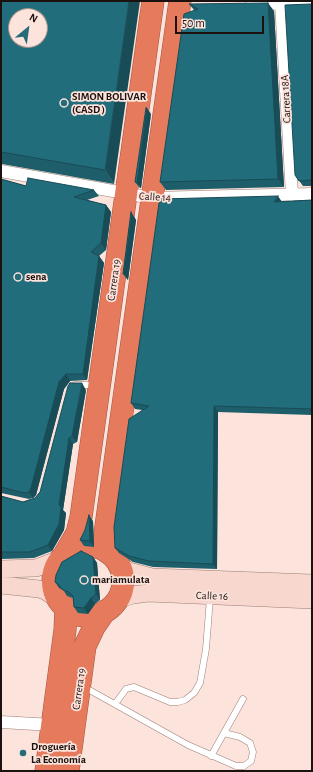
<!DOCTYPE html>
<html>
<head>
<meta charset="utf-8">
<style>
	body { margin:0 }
	#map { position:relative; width:313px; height:772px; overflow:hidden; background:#fce3dc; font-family:"Alegreya Sans",sans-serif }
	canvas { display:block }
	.frame { position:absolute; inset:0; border:2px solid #1b110e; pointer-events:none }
	.north { position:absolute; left:8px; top:8px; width:40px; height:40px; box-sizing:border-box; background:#fce3dc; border:1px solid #a28f8a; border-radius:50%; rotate:29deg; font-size:11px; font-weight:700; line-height:16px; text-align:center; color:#1b110e }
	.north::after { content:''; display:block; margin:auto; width:14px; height:18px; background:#246c79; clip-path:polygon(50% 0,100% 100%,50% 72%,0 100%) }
	.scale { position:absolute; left:175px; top:16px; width:89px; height:18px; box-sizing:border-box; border:2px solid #1b110e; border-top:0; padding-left:5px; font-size:12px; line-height:14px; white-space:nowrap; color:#1b110e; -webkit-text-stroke:3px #fce3dc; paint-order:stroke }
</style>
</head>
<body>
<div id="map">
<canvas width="313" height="772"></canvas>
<div class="frame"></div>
<div class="north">N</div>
<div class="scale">50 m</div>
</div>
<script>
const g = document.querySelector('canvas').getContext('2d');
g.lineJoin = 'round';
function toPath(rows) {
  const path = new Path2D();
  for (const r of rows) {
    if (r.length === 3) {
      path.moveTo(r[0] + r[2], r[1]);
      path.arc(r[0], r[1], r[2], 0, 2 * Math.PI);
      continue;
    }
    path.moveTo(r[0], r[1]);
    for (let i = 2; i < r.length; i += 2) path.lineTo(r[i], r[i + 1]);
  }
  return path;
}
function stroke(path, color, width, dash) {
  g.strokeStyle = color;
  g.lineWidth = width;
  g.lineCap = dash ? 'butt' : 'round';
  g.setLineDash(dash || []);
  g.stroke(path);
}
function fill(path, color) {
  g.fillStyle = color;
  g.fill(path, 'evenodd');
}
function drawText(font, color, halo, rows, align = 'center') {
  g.font = font + ' "Alegreya Sans",sans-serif';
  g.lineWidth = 3.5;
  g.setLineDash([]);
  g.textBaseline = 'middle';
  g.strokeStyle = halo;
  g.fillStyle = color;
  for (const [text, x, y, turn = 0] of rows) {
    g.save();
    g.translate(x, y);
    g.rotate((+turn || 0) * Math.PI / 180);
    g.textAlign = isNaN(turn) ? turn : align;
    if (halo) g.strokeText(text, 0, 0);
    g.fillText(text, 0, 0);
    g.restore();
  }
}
const lane = toPath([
	[75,385,96,385],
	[84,687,188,745,236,766,244,766,251,761,253,752,250,743,240,737,224,733],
	[115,704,126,689,134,687,170,702,178,702,185,700,194,693,200,683,206,649,210,598],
	[211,756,243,699]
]);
const street = toPath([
	[281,3,292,195],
	[252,4,312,3],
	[1,171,152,198,312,194],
	[1,722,53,725]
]);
const secondary = toPath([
	[117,563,129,571,152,577,312,583],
	[1,569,36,568,60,559],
	[1,585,39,589,45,591,58,599],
	[114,604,123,598,133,595,148,593,312,600]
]);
const highway = toPath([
	[88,581,35],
	[107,552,105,533,180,1],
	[64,555,77,533,81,517,153,1],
	[46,771,65,630,66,608],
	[68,771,85,646,94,627,105,611]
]);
stroke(lane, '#9b7f77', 7);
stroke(street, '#9b7f77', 13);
stroke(secondary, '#9b7f77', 18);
stroke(highway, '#9e5541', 23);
stroke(lane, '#fff', 6);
stroke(street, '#fff', 12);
stroke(secondary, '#f7d7ce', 17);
stroke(highway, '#e57a5d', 22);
fill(toPath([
	[1,1,114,184,2,164,1,164],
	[312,3,312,186,303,186,295,175,311,4],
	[189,4,274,11,284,187,166,190,160,182,194,10],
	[151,114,141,188,140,188,135,182],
	[1,179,26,186,94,190,99,196,87,200,106,205,111,212,106,250,99,256,104,263,87,380,70,381,64,389,36,495,33,498,29,499,1,493],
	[160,199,281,202,312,200,312,415,218,412,217,569,153,567,133,562,119,553,115,548,142,410,135,409,131,403,161,201],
	[131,212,136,220,128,280,127,279,123,274],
	[86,390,77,442,73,444,63,510,66,513,64,530,52,551,34,558,1,559,1,496,23,502,35,498,40,492],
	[93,521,94,547,84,546,80,540,85,530],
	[93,557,97,563,100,600,95,604,88,614,78,613,74,607,73,598,67,596,64,591,59,588,55,582]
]), '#1d5e6a');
fill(toPath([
	[129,1,140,1,114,184,105,170],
	[268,3,274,11,284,187,278,179],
	[147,108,151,114,141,188,137,183],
	[278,196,282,202,274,202],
	[106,205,111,212,106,250,101,243],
	[131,212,136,220,128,280,124,274],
	[99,256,104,263,87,380,83,374],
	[66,374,70,381,64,389,36,495,33,498,29,492,59,382],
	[82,383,86,390,77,442,72,436],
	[214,406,218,412,217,569,213,564],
	[69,438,73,444,63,510,66,513,64,530,52,551,48,545],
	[89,515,93,521,94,547,90,541],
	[93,557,97,563,100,600,96,594],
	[91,598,95,604,88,614,84,608]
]), '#184c56');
const building = toPath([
	[1,1,129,1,105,170,1,152,1,1],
	[16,16,40,16,40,40,16,40,16,16],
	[268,3,278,179,160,182,184,14,198,9,189,4,268,3],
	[312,3,312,180,299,181,295,175,285,5,311,4,312,3],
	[146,108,147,108,137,183,135,182,146,108],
	[28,178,94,190,74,197,106,205,101,243,91,252,99,256,83,374,66,374,59,382,31,488,29,492,24,493,1,487,1,179,26,186,28,178],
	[278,196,274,202,312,200,312,409,214,406,213,564,149,561,129,556,115,548,114,527,129,419,149,406,131,403,159,203,162,201,160,199,278,196],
	[131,212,132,215,124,274,123,274,131,212],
	[70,383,82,383,72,436,69,438,59,505,61,507,59,524,48,545,30,552,1,552,1,496,23,502,35,498,40,492,68,386,70,383],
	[89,515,90,541,80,540,85,530,89,515],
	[81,551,93,557,96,594,91,598,84,608,74,607,73,596,69,592,63,590,59,585,55,582,56,575,62,562,81,551]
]);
fill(building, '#226d7b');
stroke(building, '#184c56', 1);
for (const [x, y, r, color] of [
	[64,103,4,"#246c79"],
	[18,277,4,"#246c79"],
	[84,580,4,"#246c79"],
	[23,753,4,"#246c79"]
]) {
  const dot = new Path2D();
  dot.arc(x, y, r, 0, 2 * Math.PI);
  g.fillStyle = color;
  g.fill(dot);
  stroke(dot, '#fce3dc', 1.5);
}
drawText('bold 11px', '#1b110e', '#fce3dc', [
	["SIMON BOLIVAR",72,97],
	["(CASD )",72,110],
	["sena",26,277],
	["mariamulata",92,580],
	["Droguería",31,747],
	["La Economía",31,760]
], 'left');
drawText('11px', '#1b110e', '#fce3dc', [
	["Carrera 18A",286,99,-93],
	["Calle 14",155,197,3],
	["Carrera 19",114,280,-82],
	["Calle 16",212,596,2],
	["Carrera 19",79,689,-82]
]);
</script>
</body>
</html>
